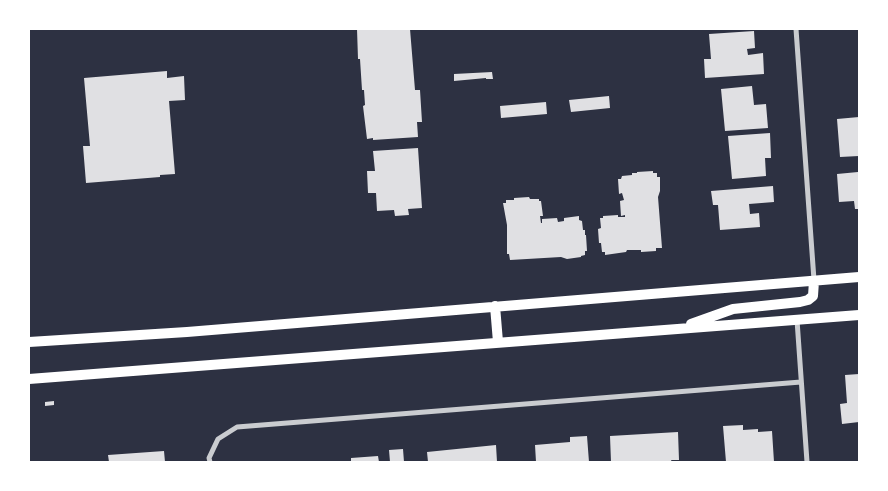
<!DOCTYPE html>
<html>
<head>
<meta charset="utf-8">
<style>
	body { margin:0 }
	#map { position:relative; width:888px; height:491px; overflow:hidden; background:#2d3142; font-family:Helvetica,sans-serif }
	canvas { display:block }
	.frame { position:absolute; inset:0; border:30px solid #fff; pointer-events:none }
</style>
</head>
<body>
<div id="map">
<canvas width="888" height="491"></canvas>
<div class="frame"></div>
</div>
<script>
const g = document.querySelector('canvas').getContext('2d');
g.lineJoin = 'round';
function fill(path, color) {
  g.fillStyle = color;
  g.fill(path, 'evenodd');
}
function toPath(rows) {
  const path = new Path2D();
  for (const r of rows) {
    path.moveTo(r[0], r[1]);
    for (let i = 2; i < r.length; i += 2) path.lineTo(r[i], r[i + 1]);
  }
  return path;
}
function stroke(path, color, width, dash) {
  g.strokeStyle = color;
  g.lineWidth = width;
  g.lineCap = dash ? 'butt' : 'round';
  g.setLineDash(dash || []);
  g.stroke(path);
}
fill(toPath([
	[357,29,410,29,415,90,420,90,422,122,417,122,418,137,373,140,373,138,367,139,363,106,365,105,364,90,362,90,360,59,358,59],
	[754,31,755,48,747,49,748,55,763,53,764,74,705,78,704,59,711,59,709,34],
	[167,71,167,78,184,76,185,100,169,101,175,174,160,175,160,177,86,183,83,146,90,146,84,78],
	[492,72,493,79,486,79,486,78,454,81,454,74],
	[752,86,754,105,766,104,768,128,725,131,721,89],
	[609,96,610,108,571,112,569,100],
	[546,102,547,114,501,118,500,106],
	[859,117,859,156,840,157,837,119],
	[770,133,771,158,765,158,766,176,732,179,728,136],
	[418,148,422,208,408,209,409,215,395,216,394,210,377,211,376,193,368,193,367,171,375,171,373,151],
	[653,171,653,173,657,173,657,177,660,177,660,191,658,197,662,248,656,248,656,251,641,252,641,250,627,250,626,252,605,255,605,252,602,252,601,243,599,243,598,229,601,228,600,218,603,218,603,216,618,215,618,217,625,217,625,215,621,216,620,201,624,200,622,193,619,194,618,179,621,179,622,176,632,175,632,173,637,173,637,172],
	[858,172,859,177,859,209,855,209,854,201,839,202,837,174],
	[773,186,774,202,749,204,750,214,759,213,760,227,720,230,718,205,713,205,711,191],
	[529,197,530,199,539,199,539,201,541,201,543,216,540,216,541,223,542,223,542,219,557,218,558,222,564,221,564,218,579,216,579,220,582,221,583,230,585,230,585,235,586,235,587,251,585,251,585,255,581,256,581,257,567,259,561,257,510,260,509,254,507,254,507,225,503,203,506,203,506,200,514,200,514,198],
	[859,374,859,422,842,424,840,404,847,403,845,375],
	[54,401,54,405,45,406,45,402],
	[743,425,743,430,758,429,758,432,772,431,774,462,726,462,723,426],
	[678,432,679,460,671,460,672,462,611,462,610,436],
	[587,436,589,462,536,462,535,445,570,442,570,437],
	[496,445,497,462,428,462,427,452],
	[403,449,404,462,390,462,389,450],
	[164,451,165,462,109,462,108,455],
	[378,456,379,462,351,462,351,458]
]), '#e0e0e3');
stroke(toPath([
	[796,29,814,280],
	[797,320,807,462],
	[210,462,209,458,218,439,237,427,801,382]
]), '#caccd0', 5);
stroke(toPath([
	[495,306,498,342],
	[691,324,733,309,800,302,808,300,813,296,814,281],
	[29,342,187,332,859,277],
	[29,379,859,315]
]), '#fff', 10);
</script>
</body>
</html>
